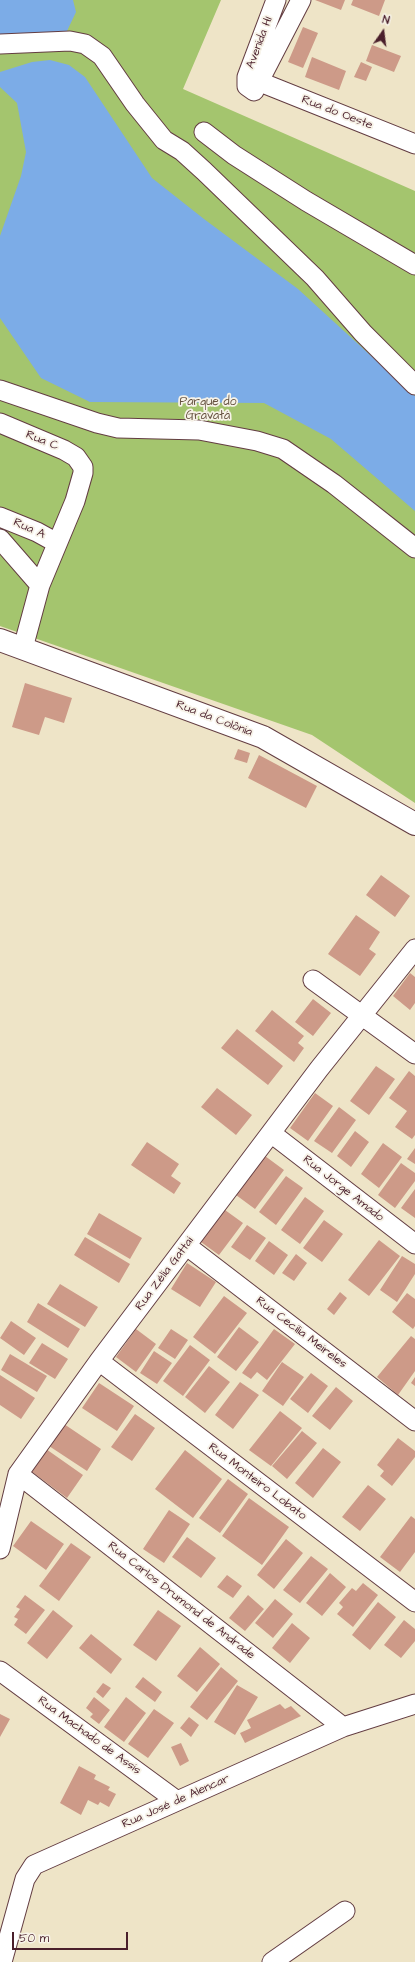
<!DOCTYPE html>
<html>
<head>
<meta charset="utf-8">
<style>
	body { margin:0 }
	#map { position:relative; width:415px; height:1962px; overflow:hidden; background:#eee4c7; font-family:"Architects Daughter",sans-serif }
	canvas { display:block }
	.north { position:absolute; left:363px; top:12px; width:40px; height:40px; -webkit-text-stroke:3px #f7f3e8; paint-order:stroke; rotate:14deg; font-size:11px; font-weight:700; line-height:16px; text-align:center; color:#4a1f2b }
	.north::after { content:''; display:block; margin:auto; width:14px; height:18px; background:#4a1f2b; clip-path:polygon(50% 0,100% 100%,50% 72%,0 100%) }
	.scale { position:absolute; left:12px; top:1932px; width:116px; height:18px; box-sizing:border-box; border:2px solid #4a1f2b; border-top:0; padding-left:5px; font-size:12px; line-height:14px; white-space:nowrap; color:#4a1f2b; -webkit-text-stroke:3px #f7f3e8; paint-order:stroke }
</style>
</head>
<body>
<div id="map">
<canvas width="415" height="1962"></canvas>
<div class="north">N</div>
<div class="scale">50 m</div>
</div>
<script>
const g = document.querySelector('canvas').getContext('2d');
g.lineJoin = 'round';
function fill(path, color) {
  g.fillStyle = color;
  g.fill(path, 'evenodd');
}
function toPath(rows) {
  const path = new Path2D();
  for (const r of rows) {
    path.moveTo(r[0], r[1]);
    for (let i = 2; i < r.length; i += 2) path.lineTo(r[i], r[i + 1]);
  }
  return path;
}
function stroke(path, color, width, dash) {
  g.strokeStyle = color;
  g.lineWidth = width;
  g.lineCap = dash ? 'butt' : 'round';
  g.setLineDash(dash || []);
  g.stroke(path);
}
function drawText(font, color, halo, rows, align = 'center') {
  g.font = font + ' "Architects Daughter",sans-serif';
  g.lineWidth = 3.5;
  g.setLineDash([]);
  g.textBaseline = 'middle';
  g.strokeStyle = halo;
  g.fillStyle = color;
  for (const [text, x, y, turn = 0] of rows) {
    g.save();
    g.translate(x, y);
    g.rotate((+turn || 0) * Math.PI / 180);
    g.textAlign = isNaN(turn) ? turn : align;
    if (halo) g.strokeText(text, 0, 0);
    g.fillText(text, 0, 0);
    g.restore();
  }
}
fill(toPath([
	[0,0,221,0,183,89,415,191,415,803,312,735,0,626]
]), '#a4c56e');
fill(toPath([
	[0,0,73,0,76,12,67,31,0,37],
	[50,60,69,65,85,77,152,178,204,219,298,289,415,396,415,511,331,439,264,403,90,402,41,378,0,318,0,236,21,176,26,152,17,103,0,87,0,72,32,62]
]), '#7cace7');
fill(toPath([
	[315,0,345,0,341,10],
	[353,0,385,0,379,16,351,5],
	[303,27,318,33,303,68,288,62],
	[372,45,401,56,394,72,366,61],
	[312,57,346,71,339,90,305,77],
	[361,62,372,67,366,81,354,77],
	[25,683,72,698,64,723,45,717,39,735,12,727],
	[238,749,250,753,247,763,234,759],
	[259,755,317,786,306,808,248,778],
	[381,875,410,896,395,917,366,895],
	[356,915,380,932,369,949,376,954,360,976,328,954],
	[410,973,415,977,415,1003,410,1010,393,996],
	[313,999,331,1013,313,1036,295,1022],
	[272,1010,304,1036,298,1043,304,1048,294,1062,255,1031],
	[237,1029,283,1066,268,1085,221,1048],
	[376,1066,395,1079,369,1115,350,1101],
	[409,1071,415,1076,415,1135,412,1139,395,1127,407,1111,389,1098],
	[217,1088,252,1115,236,1135,201,1107],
	[315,1093,333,1106,308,1141,290,1128],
	[339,1107,356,1120,332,1153,314,1141],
	[355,1131,369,1142,351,1167,337,1156],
	[147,1142,179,1164,171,1176,181,1183,174,1194,131,1165],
	[383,1143,402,1157,379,1188,361,1174],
	[415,1148,415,1164,407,1159],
	[265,1156,284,1170,255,1209,236,1195],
	[401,1163,415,1173,415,1181,395,1208,378,1195],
	[286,1176,303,1188,276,1225,259,1212],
	[415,1189,415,1218,401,1208],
	[305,1197,324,1211,300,1244,281,1230],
	[225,1210,243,1223,219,1255,201,1242],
	[99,1213,142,1238,130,1259,87,1234],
	[324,1220,343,1234,322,1262,303,1248],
	[247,1225,266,1238,250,1260,231,1247],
	[85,1237,130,1264,119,1283,74,1255],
	[379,1240,400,1256,369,1296,348,1280],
	[269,1241,288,1255,274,1275,255,1261],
	[296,1254,307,1263,294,1281,282,1273],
	[402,1256,415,1264,415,1274,397,1302,380,1290],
	[187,1263,216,1282,200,1307,171,1289],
	[60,1284,98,1307,85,1327,47,1304],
	[340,1292,347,1298,334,1315,327,1309],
	[407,1293,415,1299,415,1326,413,1329,392,1312],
	[224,1296,247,1313,215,1354,193,1337],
	[38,1303,80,1329,68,1348,27,1322],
	[11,1321,36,1338,24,1355,0,1338],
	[239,1327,259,1342,236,1371,217,1357],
	[136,1329,156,1344,136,1372,116,1357],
	[171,1329,188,1340,175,1359,158,1348],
	[274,1329,295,1344,267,1380,257,1372,251,1379,242,1373],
	[411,1336,415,1339,415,1371,398,1395,377,1377],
	[42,1343,68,1359,55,1379,29,1363],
	[190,1345,210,1360,183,1396,163,1381],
	[154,1351,172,1363,157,1384,140,1373],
	[10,1354,47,1376,37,1392,1,1370],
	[282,1362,304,1377,283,1406,262,1391],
	[209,1366,230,1382,205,1413,185,1397],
	[311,1373,328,1386,308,1413,290,1399],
	[0,1375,35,1398,21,1419,0,1405],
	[415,1377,415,1386,411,1383],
	[240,1382,259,1395,233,1429,215,1415],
	[99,1383,134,1406,117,1431,82,1408],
	[336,1387,353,1401,330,1430,312,1416],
	[280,1411,302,1428,271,1466,249,1450],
	[135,1414,155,1428,132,1461,111,1447],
	[64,1424,101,1449,87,1471,49,1446],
	[302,1431,317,1443,287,1479,272,1466],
	[398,1438,415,1451,415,1457,392,1486,380,1476,384,1471,377,1465],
	[323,1448,341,1462,313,1498,295,1483],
	[46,1449,83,1475,67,1498,31,1471],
	[185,1450,222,1479,193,1518,155,1489],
	[228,1479,248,1494,220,1533,199,1518],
	[368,1485,386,1499,360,1531,342,1517],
	[249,1498,289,1527,262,1565,222,1536],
	[169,1510,190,1524,164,1563,143,1549],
	[411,1516,415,1519,415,1552,400,1572,380,1557],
	[31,1521,64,1544,46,1570,13,1546],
	[187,1537,216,1558,201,1578,172,1557],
	[286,1539,303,1553,274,1589,257,1575],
	[71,1543,91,1557,59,1601,39,1586],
	[311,1556,328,1569,300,1603,283,1590],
	[330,1573,346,1587,322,1616,306,1603],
	[227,1575,242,1586,233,1598,217,1587],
	[363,1583,378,1595,353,1627,337,1614,343,1607,339,1603,352,1588,356,1591],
	[25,1595,45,1610,26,1634,14,1625,18,1619,14,1617,20,1609,16,1607],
	[248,1595,264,1609,245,1631,229,1618],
	[275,1599,293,1614,273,1638,255,1623],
	[378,1602,396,1617,370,1650,352,1635],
	[53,1610,73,1626,47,1659,27,1643],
	[158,1610,181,1626,156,1661,133,1645],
	[404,1620,415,1629,415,1641,401,1658,384,1645],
	[292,1623,310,1638,290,1663,272,1648],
	[91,1634,122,1659,111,1674,79,1648],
	[200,1647,220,1664,197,1692,177,1676],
	[221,1667,238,1681,207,1720,190,1707],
	[143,1677,162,1692,155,1702,135,1687],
	[103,1683,111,1688,103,1698,96,1692],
	[237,1685,258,1697,235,1735,214,1722],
	[94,1697,110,1710,99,1724,90,1717,93,1714,86,1708],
	[126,1697,146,1713,124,1742,104,1727],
	[280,1704,285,1709,291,1706,301,1716,245,1743,240,1733,251,1728,247,1720],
	[154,1709,174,1723,148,1758,128,1744],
	[0,1714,10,1719,0,1737],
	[189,1717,199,1725,191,1737,180,1728],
	[181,1743,189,1761,180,1766,171,1747],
	[79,1766,96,1775,94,1779,110,1787,108,1790,116,1794,109,1807,100,1802,98,1805,88,1800,81,1815,60,1803]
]), '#cd9a88');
const minor = toPath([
	[276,0,247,77,247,86,254,91,301,0],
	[0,44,70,41,85,44,102,56,135,104,164,140,182,151,204,171,315,278,363,333,415,385],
	[260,82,415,144],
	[204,132,234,155,306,201,415,265],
	[0,390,97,423,118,428,199,430,257,441,283,449,334,484,415,548],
	[0,423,64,450,76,457,83,467,83,473,75,501,40,585,23,648],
	[0,517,37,532,57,543],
	[0,539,40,585],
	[313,980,415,1054],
	[271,1133,415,1244],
	[187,1246,415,1421],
	[99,1361,415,1602],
	[18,1474,343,1727],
	[0,1549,18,1474,99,1361,319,1069,415,949],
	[0,1671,177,1801],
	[2,1962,25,1879,34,1865,343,1727,415,1704],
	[272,1962,345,1911]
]);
const major = toPath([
	[0,640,263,737,415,824]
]);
stroke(minor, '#633d42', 21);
stroke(major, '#633d42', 24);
stroke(minor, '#fff', 19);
stroke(major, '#fff', 22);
drawText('12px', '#4a1f2b', '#f7f3e8', [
	["Avenida H1",260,43,-69],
	["Rua do Oeste",337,113,21],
	["Rua C",42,441,22],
	["Rua A",29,529,24],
	["Rua da Colônia",214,719,21],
	["Rua Jorge Amado",343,1189,38],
	["Rua Zélia Gattai",165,1274,-53],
	["Rua Cecilia Meireles",301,1333,37],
	["Rua Monteiro Lobato",257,1482,37],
	["Rua Carlos Drumond de Andrade",181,1601,38],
	["Rua Machado de Assis",89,1736,36],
	["Rua José de Alencar",176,1802,-24]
]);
drawText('12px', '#65513f', '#f7f3e8', [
	["Parque do",208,402],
	["Gravatá",208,416]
]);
</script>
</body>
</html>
